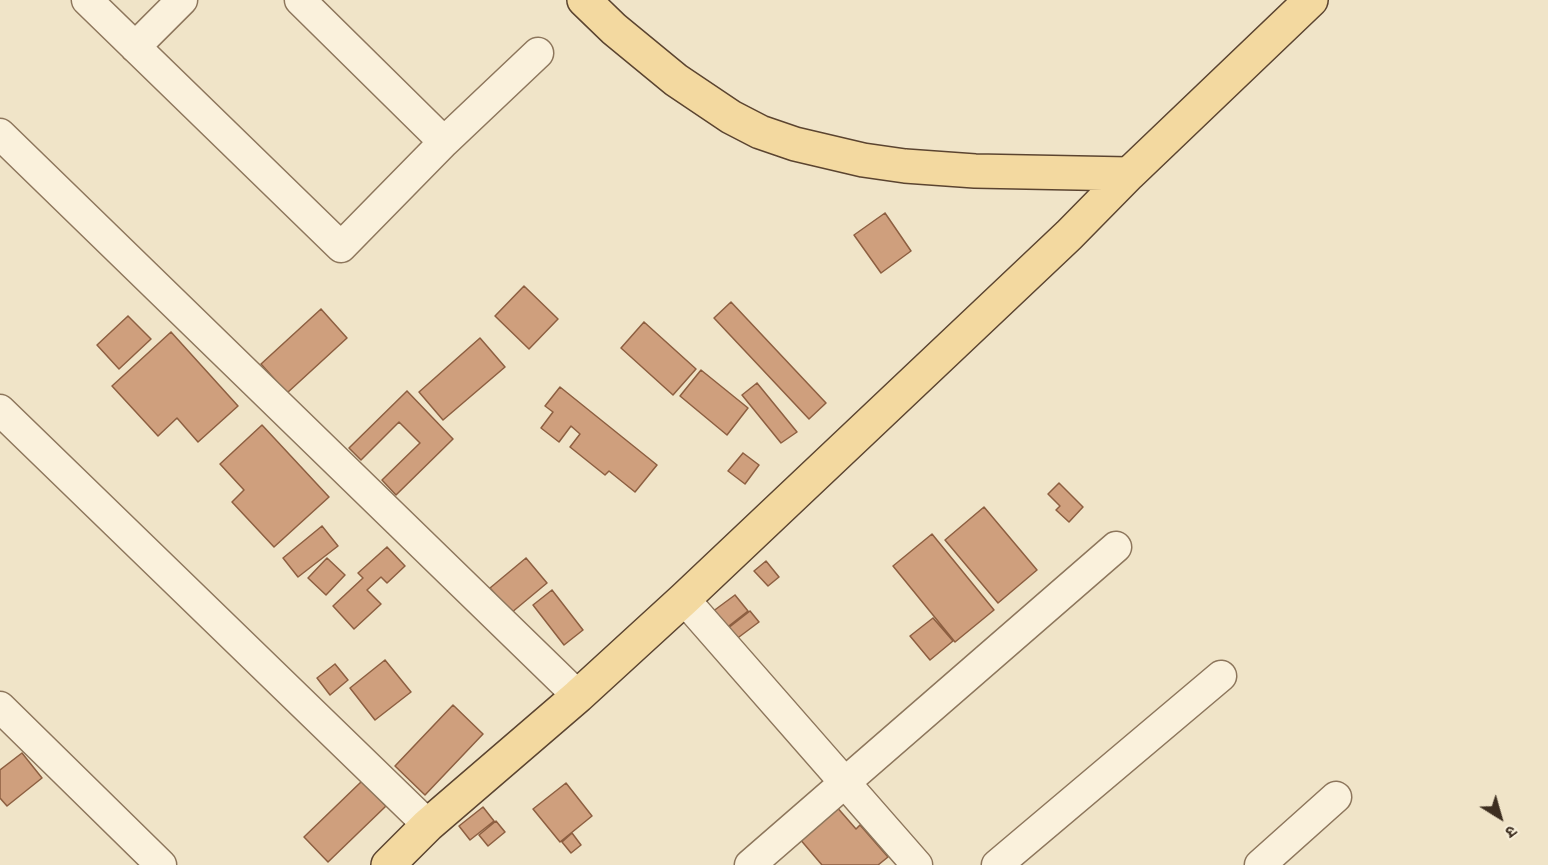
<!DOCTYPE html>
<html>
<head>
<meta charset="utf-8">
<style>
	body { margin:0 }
	#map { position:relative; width:1548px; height:865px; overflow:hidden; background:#f0e4c8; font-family:Bitter,"Noto Sans Devanagari",serif }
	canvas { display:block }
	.north { position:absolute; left:1470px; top:787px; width:60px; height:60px; -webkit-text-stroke:4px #f7eed8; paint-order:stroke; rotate:143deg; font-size:16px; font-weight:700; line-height:24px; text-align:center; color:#3d2e20 }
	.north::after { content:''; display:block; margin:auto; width:21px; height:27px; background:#3d2e20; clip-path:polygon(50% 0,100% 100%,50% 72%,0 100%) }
</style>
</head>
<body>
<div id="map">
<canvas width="1548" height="865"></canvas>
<div class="north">उ</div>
</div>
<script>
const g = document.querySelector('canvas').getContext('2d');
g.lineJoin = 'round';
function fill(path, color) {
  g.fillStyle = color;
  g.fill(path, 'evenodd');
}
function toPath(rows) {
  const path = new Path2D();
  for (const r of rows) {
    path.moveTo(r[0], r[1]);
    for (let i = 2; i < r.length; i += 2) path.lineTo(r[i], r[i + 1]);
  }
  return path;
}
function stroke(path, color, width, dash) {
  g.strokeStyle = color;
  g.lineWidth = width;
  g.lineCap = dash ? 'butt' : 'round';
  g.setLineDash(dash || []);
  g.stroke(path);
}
const building = toPath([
	[885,213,911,251,881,273,854,235,885,213],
	[524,286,558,319,529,349,495,316,524,286],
	[731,302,826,403,809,419,714,318,731,302],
	[321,309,347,338,287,393,261,364,321,309],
	[128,316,151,339,119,369,97,345,128,316],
	[644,322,696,369,673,395,621,348,644,322],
	[171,332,238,406,198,442,177,418,158,436,112,386,171,332],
	[480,338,505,367,443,420,419,392,480,338],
	[701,370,748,408,727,435,680,396,701,370],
	[757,383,797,432,781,443,742,395,757,383],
	[560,387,657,465,635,492,609,471,605,475,570,447,580,434,571,426,559,442,541,428,553,412,545,406,560,387],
	[407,391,453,439,396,495,382,480,420,443,399,422,361,460,349,448,407,391],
	[262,425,329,497,274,547,232,502,244,490,220,464,262,425],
	[743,453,759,465,745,484,728,471,743,453],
	[1059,483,1083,507,1069,522,1056,510,1060,506,1048,494,1059,483],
	[984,507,1037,570,998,603,945,540,984,507],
	[322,526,338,546,298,577,283,558,322,526],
	[932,534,994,610,955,642,893,566,932,534],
	[387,547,405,566,387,583,381,577,367,590,381,604,354,629,333,606,363,578,358,573,387,547],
	[327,558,345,575,326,595,308,578,327,558],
	[526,558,547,583,511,613,490,588,526,558],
	[766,561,779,577,768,586,754,571,766,561],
	[552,590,583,630,564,645,533,605,552,590],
	[735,595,748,611,725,629,712,612,735,595],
	[750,611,759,622,735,640,727,629,750,611],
	[933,618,953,641,930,660,910,636,933,618],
	[385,660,411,692,375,720,350,688,385,660],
	[335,664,348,680,330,695,317,678,335,664],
	[453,705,483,734,425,795,395,766,453,705],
	[22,753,42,778,7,806,0,798,0,770,22,753],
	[362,781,386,806,328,862,304,837,362,781],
	[566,783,592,816,560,842,533,809,566,783],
	[835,805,856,829,860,825,888,857,878,865,822,865,799,838,835,805],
	[483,807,494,821,470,840,459,826,483,807],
	[496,821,505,832,488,846,479,835,496,821],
	[572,833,581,845,571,853,562,842,572,833]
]);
fill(building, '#cf9f7d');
stroke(building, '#8d5f41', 1.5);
const minor = toPath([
	[87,0,341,247,444,142,538,53],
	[300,0,444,142],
	[135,47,182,0],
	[0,134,578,696],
	[0,410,428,825],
	[684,599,917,865],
	[0,707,161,865],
	[750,865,1116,547],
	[997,865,1221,676],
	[1260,865,1336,797]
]);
const major = toPath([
	[584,0,614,29,676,80,731,117,760,132,795,144,863,160,905,166,975,171,1129,174,1311,0],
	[388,865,428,825,578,696,684,599,1069,235,1129,174]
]);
stroke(minor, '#8d765c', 33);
stroke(major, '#5b4430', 36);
stroke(minor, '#faf1dc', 30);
stroke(major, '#f3d9a0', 33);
</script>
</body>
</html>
